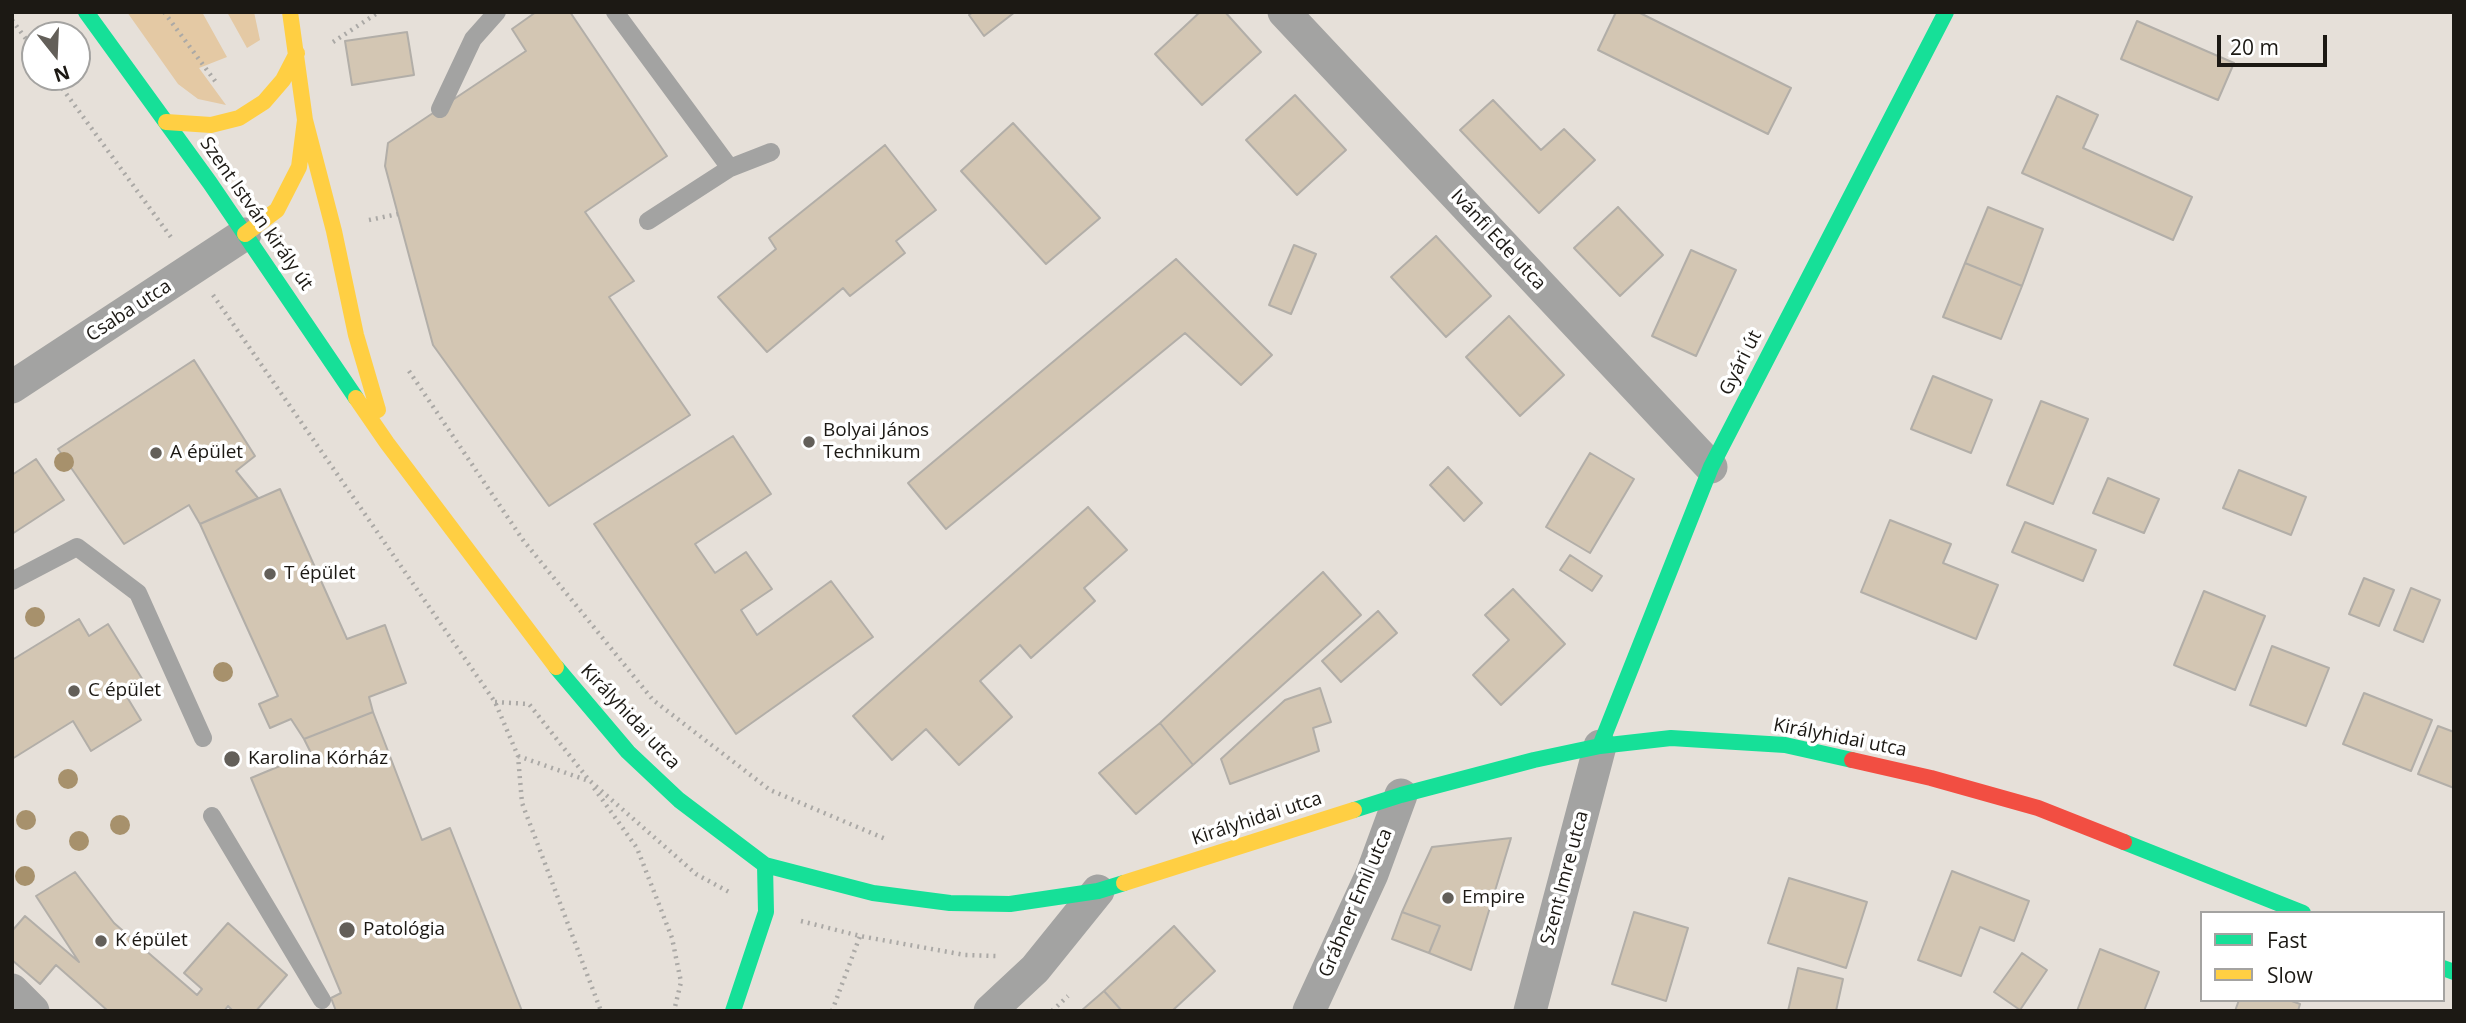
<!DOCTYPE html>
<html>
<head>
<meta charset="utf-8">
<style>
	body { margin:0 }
	#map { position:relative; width:2466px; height:1023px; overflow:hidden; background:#e6e0d9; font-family:"Open Sans",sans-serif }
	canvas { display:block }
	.frame { position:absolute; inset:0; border:14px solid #1c1914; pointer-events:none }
	.legend { position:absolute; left:2200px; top:911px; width:245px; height:91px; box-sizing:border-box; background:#fff; border:2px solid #a4a3a1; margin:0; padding:9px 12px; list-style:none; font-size:21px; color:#1c1914 }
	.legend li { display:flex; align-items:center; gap:14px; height:35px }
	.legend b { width:35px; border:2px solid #a4a3a1 }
	.north { position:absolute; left:21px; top:21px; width:70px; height:70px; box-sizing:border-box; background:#fff; border:2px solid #a4a3a1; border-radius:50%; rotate:162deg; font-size:19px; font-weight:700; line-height:28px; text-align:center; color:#1c1914 }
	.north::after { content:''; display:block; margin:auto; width:24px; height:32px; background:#635f59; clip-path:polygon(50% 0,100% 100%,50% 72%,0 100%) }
	.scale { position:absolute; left:2217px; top:35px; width:110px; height:32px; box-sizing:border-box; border:4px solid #1c1914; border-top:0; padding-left:9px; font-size:21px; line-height:24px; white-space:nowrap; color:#1c1914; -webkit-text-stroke:5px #fff; paint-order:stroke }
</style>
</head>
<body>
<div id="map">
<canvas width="2466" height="1023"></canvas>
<div class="frame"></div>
<ul class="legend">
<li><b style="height:9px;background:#16e098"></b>Fast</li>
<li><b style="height:9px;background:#ffcf43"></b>Slow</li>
</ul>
<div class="north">N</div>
<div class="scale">20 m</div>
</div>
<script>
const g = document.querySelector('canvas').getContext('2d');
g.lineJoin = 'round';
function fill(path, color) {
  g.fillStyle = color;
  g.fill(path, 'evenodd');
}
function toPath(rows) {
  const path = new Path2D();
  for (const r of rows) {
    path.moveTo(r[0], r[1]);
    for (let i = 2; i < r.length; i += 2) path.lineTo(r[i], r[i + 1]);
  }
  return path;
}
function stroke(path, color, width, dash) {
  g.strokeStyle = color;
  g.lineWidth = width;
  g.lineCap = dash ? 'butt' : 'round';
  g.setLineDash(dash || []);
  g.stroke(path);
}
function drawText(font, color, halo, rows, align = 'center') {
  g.font = font + ' "Open Sans",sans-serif';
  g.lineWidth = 7;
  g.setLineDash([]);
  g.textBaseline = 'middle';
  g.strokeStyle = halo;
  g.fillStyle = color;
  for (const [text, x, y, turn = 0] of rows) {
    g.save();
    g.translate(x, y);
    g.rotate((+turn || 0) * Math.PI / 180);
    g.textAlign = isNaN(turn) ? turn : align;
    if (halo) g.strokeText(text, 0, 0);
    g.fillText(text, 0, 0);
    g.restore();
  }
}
fill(toPath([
	[127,12,202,12,227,57,199,68,226,105,198,99,178,84],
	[227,12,254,12,260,40,247,48]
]), '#e4c9a4');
const building = toPath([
	[536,12,570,12,667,156,585,212,634,281,609,297,690,415,549,506,433,345,385,166,388,143,526,51,512,29,536,12],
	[973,12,1015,12,984,36,969,15,973,12],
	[1200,12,1225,12,1261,52,1202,105,1155,54,1200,12],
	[1616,12,1638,12,1791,88,1768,134,1598,50,1616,12],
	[2137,21,2234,63,2218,100,2121,59,2137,21],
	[407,32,414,75,352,85,345,41,407,32],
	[1295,95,1346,150,1297,195,1246,140,1295,95],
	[2057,96,2098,115,2083,148,2192,197,2173,240,2022,173,2057,96],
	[1493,100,1541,150,1564,129,1595,160,1539,213,1460,130,1493,100],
	[1013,123,1100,218,1046,264,961,171,1013,123],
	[885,145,936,210,896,241,905,253,850,296,843,288,767,352,718,297,776,249,769,238,885,145],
	[1618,207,1663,255,1620,296,1574,248,1618,207],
	[1988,207,2043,229,2022,286,1965,263,1988,207],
	[1436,236,1491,296,1446,337,1391,277,1436,236],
	[1294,245,1316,254,1291,314,1269,305,1294,245],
	[1691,250,1736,270,1696,356,1652,336,1691,250],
	[1176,259,1272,355,1241,385,1185,333,946,529,908,483,1176,259],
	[1965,263,2022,286,2001,339,1943,317,1965,263],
	[1509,316,1564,375,1520,416,1466,357,1509,316],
	[194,360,255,456,236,471,258,498,200,524,189,505,124,544,58,449,194,360],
	[1933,376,1992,400,1971,453,1911,429,1933,376],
	[2041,401,2088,419,2053,504,2007,485,2041,401],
	[733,436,771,494,695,544,715,573,746,552,772,589,741,610,757,635,831,581,873,637,736,734,594,524,733,436],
	[1590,453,1634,479,1590,553,1546,527,1590,453],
	[36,459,64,500,12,534,12,475,36,459],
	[1448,467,1482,503,1464,521,1430,485,1448,467],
	[2239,470,2306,497,2291,535,2223,508,2239,470],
	[2108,478,2159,499,2144,533,2093,513,2108,478],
	[280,489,347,639,385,625,406,683,369,697,373,712,304,739,291,719,270,728,259,704,278,696,200,524,280,489],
	[1088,507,1127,550,1084,588,1095,601,1031,658,1020,645,980,681,1012,717,959,765,926,729,892,760,853,716,1088,507],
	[1890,520,1951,544,1943,563,1998,585,1976,639,1861,592,1890,520],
	[2025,522,2096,550,2083,581,2012,552,2025,522],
	[1570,555,1602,576,1592,591,1560,570,1570,555],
	[1323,572,1361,615,1193,765,1160,723,1323,572],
	[2364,578,2394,590,2379,626,2349,614,2364,578],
	[2411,588,2440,600,2423,642,2394,630,2411,588],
	[1513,589,1565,644,1501,705,1473,675,1509,640,1485,615,1513,589],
	[2204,591,2265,616,2235,690,2174,665,2204,591],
	[1378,611,1397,633,1341,682,1322,661,1378,611],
	[79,619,89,636,108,624,146,685,127,697,141,720,91,751,73,721,12,759,12,660,79,619],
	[2272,646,2329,668,2306,726,2250,705,2272,646],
	[1320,688,1331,722,1313,728,1319,751,1230,784,1221,759,1285,700,1320,688],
	[2364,693,2432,720,2411,771,2343,744,2364,693],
	[373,712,422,840,450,828,522,1011,336,1011,331,998,341,993,251,778,311,753,304,739,373,712],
	[1160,723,1193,765,1136,814,1099,773,1160,723],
	[2438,726,2454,732,2454,788,2418,774,2438,726],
	[1511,838,1471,970,1429,953,1440,926,1402,912,1432,847,1511,838],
	[1952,871,2029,901,2014,941,1980,927,1961,976,1918,960,1952,871],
	[75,872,114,923,197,995,202,989,184,973,228,923,287,975,256,1011,233,1011,228,1006,224,1011,108,1011,56,965,40,984,12,960,12,931,25,916,79,962,36,896,75,872],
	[1789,878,1867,902,1846,968,1768,943,1789,878],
	[1402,912,1440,926,1429,953,1392,939,1402,912],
	[1634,912,1688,928,1666,1001,1612,984,1634,912],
	[1174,926,1215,971,1172,1011,1122,1011,1104,991,1174,926],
	[2100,949,2159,972,2144,1011,2077,1011,2100,949],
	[2022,953,2047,970,2020,1010,1994,992,2022,953],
	[1798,968,1843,979,1836,1011,1788,1011,1798,968],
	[1104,991,1122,1011,1081,1011,1104,991],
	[2239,1000,2289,1000,2300,1004,2298,1011,2235,1011,2239,1000]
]);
fill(building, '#d3c6b3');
stroke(building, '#b2aea8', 2);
stroke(toPath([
	[164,12,218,85],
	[12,20,35,51],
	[333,42,379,12],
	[54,77,173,240],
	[369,220,398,214],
	[213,295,495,702,518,756,522,803,601,1011],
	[409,371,523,540,653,700,770,790,888,840],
	[495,702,529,704,589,780,696,874,729,892],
	[518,756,586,780],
	[594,788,637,848,672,938,681,982,674,1011],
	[801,921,860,936,965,955,996,956],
	[832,1011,860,936],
	[1052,1011,1068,996]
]), '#aba9a6', 4.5, [2, 5]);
stroke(toPath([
	[615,12,730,168],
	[440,109,473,39,497,12],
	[648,221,730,168,771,152],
	[12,581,77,547,138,593,203,738],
	[212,816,322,1000]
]), '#a3a3a2', 18);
stroke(toPath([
	[1284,12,1711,467],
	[12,387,245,234],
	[12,990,33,1011],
	[990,1011,1035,969,1098,891],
	[1309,1011,1372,874,1401,795],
	[1530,1011,1600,746]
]), '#a3a3a2', 33);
stroke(toPath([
	[86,12,210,183,356,398],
	[556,667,628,752,679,800,765,865,873,893,950,903,1010,904,1098,891,1124,883],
	[1600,746,1711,467,1946,12],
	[1354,810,1401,795,1534,760,1600,746,1671,738,1785,745,1852,760],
	[2124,842,2303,913],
	[2443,968,2454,972],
	[733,1011,766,912,765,865]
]), '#16e098', 16);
stroke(toPath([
	[305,120,334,231,356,335,378,410],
	[166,122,211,125,239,118,264,102,283,80,297,53],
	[245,234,277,210,299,167,305,120,290,12],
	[356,398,387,443,556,667],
	[1124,883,1354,810]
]), '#ffcf43', 16);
stroke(toPath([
	[1852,760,1931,778,2038,808,2124,842]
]), '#f24e42', 16);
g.fillStyle = '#a7916c';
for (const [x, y] of [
	[64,462],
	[35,617],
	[223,672],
	[68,779],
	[26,820],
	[120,825],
	[79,841],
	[25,876]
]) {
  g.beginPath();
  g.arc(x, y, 10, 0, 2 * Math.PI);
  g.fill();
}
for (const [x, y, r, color] of [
	[809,442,7,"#635f59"],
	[156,453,7,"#635f59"],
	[270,574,7,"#635f59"],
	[74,691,7,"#635f59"],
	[232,759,9,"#635f59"],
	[1448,898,7,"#635f59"],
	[347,930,9,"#635f59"],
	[101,941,7,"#635f59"]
]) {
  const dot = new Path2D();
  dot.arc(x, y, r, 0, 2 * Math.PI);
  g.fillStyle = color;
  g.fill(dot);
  stroke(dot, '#fff', 2.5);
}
drawText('19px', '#1c1914', '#fff', [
	["Szent István király út",256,214,55],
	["Ivánfi Ede utca",1498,240,47],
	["Csaba utca",129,311,-33],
	["Gyári út",1741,363,-63],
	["Királyhidai utca",630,717,47],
	["Királyhidai utca",1840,738,11],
	["Királyhidai utca",1257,819,-18],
	["Szent Imre utca",1565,878,-75],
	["Grábner Emil utca",1356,903,-67]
]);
drawText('19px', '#1c1914', '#fff', [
	["Bolyai János",823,431],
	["Technikum",823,453],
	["A épület",170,453],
	["T épület",284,574],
	["C épület",88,691],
	["Karolina Kórház",248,759],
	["Empire",1462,898],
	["Patológia",363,930],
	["K épület",115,941]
], 'left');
</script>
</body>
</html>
